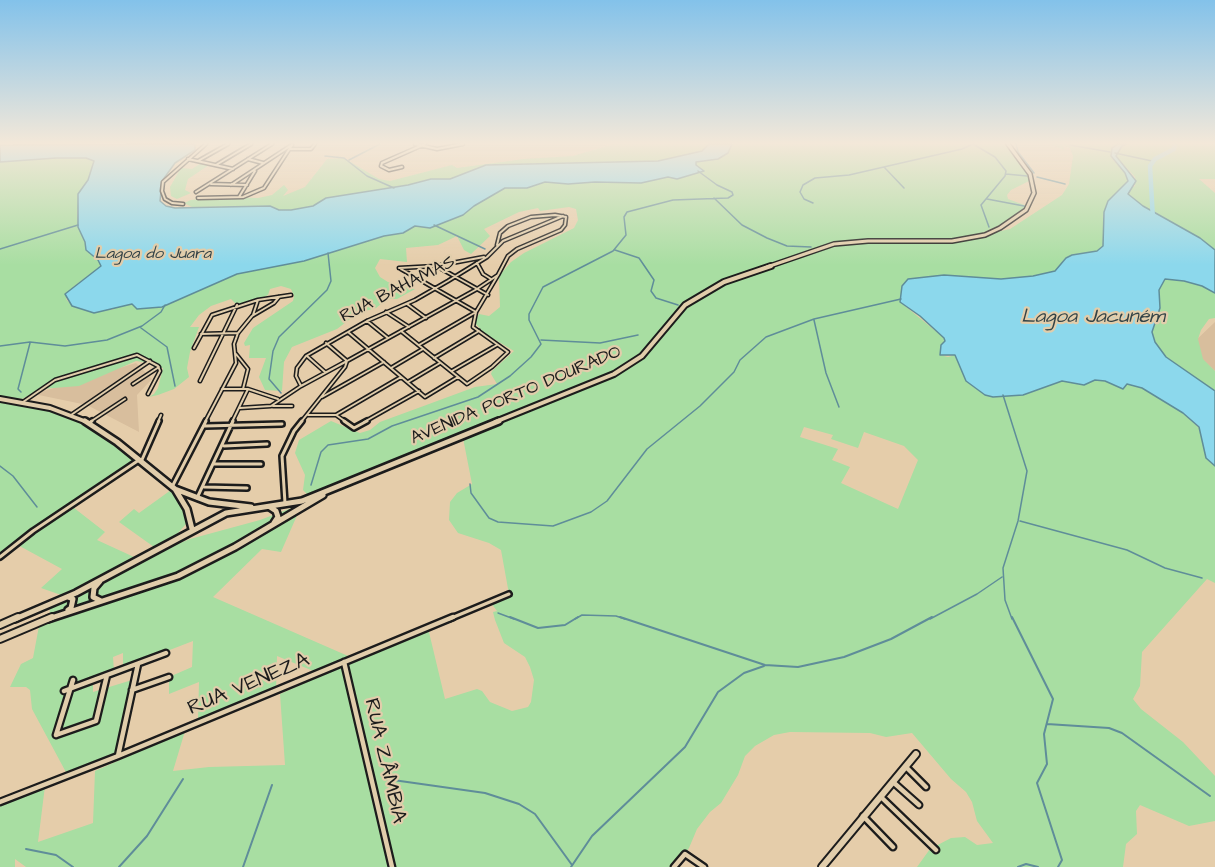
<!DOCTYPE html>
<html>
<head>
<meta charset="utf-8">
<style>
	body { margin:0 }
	canvas { display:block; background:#e5cdaa }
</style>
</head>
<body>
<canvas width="1215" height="867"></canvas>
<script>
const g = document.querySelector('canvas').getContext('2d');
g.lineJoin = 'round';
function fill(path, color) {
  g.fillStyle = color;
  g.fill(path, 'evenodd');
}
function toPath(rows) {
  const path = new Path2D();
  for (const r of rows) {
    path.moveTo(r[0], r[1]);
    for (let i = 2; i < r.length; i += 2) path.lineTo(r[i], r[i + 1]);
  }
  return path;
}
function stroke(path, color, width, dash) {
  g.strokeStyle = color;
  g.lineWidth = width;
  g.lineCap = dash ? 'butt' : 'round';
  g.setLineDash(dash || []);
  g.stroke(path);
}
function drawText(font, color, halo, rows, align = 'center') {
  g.font = font + ' "Architects Daughter",sans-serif';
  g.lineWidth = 4.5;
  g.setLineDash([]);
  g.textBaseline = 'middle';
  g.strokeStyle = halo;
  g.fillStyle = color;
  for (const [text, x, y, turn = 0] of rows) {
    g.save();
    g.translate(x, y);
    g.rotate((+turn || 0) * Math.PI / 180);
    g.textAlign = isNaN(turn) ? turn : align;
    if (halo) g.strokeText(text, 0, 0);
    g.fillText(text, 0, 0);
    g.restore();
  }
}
fill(toPath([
	[1215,322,1215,371,1202,359,1193,343],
	[136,363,152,379,137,395,139,432,87,405,34,394]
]), '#d8be9d');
fill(toPath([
	[614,144,709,144,702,151,658,161,486,165,450,179,431,179,408,185,326,198,313,206,291,210,279,210,270,206,192,207,184,203,191,200,216,197,258,198,272,195,284,185,288,190,283,196,305,187,327,159,344,158,379,179,390,181,452,165,457,168,524,159,573,156],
	[732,144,1007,144,1031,180,1011,190,1007,195,1008,199,1027,206,1011,220,978,235,950,239,868,240,833,243,723,281,691,298,680,307,644,350,622,368,309,496,303,490,305,475,295,453,299,440,331,421,360,433,370,430,380,422,429,404,475,387,497,384,491,374,492,371,514,351,484,333,474,322,479,314,489,316,500,307,499,276,511,262,524,253,574,228,578,220,576,209,569,207,540,211,538,208,519,212,484,229,490,236,471,254,464,250,457,236,438,245,406,248,407,262,380,259,375,268,380,277,388,282,415,289,397,299,387,299,376,308,358,313,337,329,292,347,284,362,282,391,265,390,259,377,266,358,249,358,250,345,245,346,244,343,253,328,293,301,294,296,291,289,281,286,270,289,268,295,264,297,237,305,231,299,211,306,199,315,190,327,199,327,190,352,187,368,189,377,174,389,158,395,149,397,154,394,158,388,163,368,155,368,150,363,136,361,79,386,41,389,22,399,0,396,0,162,56,158,86,158,94,161,77,211,78,227,85,242,86,250,98,259,101,266,73,287,66,299,72,306,112,310,120,306,182,298,237,274,304,261,384,236,403,233,415,226,430,228,463,215,474,206,505,188,527,188,545,182,568,184,595,182,641,183,668,177,677,179,703,171,696,165,696,162,718,159,730,150],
	[1051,144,1118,144,1112,148,1113,160,1125,173,1128,181,1109,203,1103,216,1103,246,1097,251,1072,255,1066,258,1055,271,1033,276,1001,279,944,275,915,278,900,302,944,338,946,342,940,355,948,357,955,355,966,381,985,395,993,397,1023,395,1062,381,1084,385,1095,380,1127,384,1142,388,1183,413,1199,428,1206,458,1215,466,1215,583,1207,579,1142,652,1140,686,1133,699,1141,709,1183,742,1215,776,1215,821,1189,826,1140,805,1136,811,1137,834,1126,844,1123,867,917,867,930,849,951,838,965,837,977,845,993,843,977,821,972,802,966,792,951,779,912,733,886,737,870,733,790,732,774,735,755,746,745,756,738,775,721,803,710,812,697,829,689,848,676,867,26,867,15,859,15,867,0,867,0,804,45,786,38,842,93,823,95,771,185,731,173,771,209,767,285,765,280,694,323,675,277,656,276,691,198,721,199,682,169,694,169,677,192,667,193,641,123,668,123,653,113,657,114,671,93,681,93,692,132,680,115,756,68,776,32,709,30,690,26,687,10,687,21,664,33,658,39,626,49,622,50,608,142,558,190,539,260,520,302,504,281,552,262,549,213,597,355,659,428,628,445,699,477,689,482,691,490,702,512,711,528,707,531,702,534,680,530,667,525,657,504,643,495,620,493,612,497,611,491,603,509,594,501,550,489,543,458,533,449,520,450,502,457,493,472,484,463,438,625,370,648,352,684,309,695,300,725,283,835,245,869,242,952,242,1010,229,1062,195,1069,184,1073,156,1070,148,1063,146,1064,150],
	[804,427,833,435,831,439,858,448,864,432,904,446,918,460,898,509,841,483,850,467,832,460,838,449,800,437],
	[1127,144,1215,144,1215,179,1199,179,1215,193,1215,250,1200,238,1143,206,1128,194,1129,189,1135,186,1135,177,1116,156,1122,146],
	[201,163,209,165,188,179,185,190,191,193,177,199,171,196,170,187,181,168,192,169],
	[1171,278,1202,286,1215,293,1215,318,1209,319,1201,330,1198,339,1203,359,1215,371,1215,391,1166,357,1155,342,1152,332,1160,308,1159,290,1165,279],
	[14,400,62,414,91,427,135,461,69,504,105,532,97,540,134,557,64,596,41,588,62,569,14,543,0,554,0,401],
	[171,490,175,493,186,513,186,524,178,533,165,542,154,547,119,522,134,509,139,513]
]), '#a8dea2');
const water = toPath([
	[195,144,195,150,175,163,162,181,160,201,166,206,175,208,270,206,279,210,291,210,313,206,326,198,408,185,431,179,450,179,486,165,658,161,702,151,709,144,732,144,728,153,718,159,696,162,696,165,704,171,677,179,668,177,641,183,595,182,568,184,545,182,527,188,505,188,474,206,463,215,430,228,415,226,403,233,384,236,304,261,237,274,162,307,137,309,132,304,94,313,72,306,65,294,101,266,98,260,86,250,85,242,78,227,78,194,88,180,94,161,86,158,56,158,0,162,0,145,195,144],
	[1118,144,1127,144,1122,146,1116,156,1136,181,1128,194,1143,206,1200,238,1215,250,1215,293,1202,286,1184,281,1165,279,1159,290,1160,308,1152,332,1155,342,1166,357,1215,391,1215,466,1206,458,1199,427,1183,413,1142,388,1127,384,1123,389,1105,381,1095,380,1084,385,1062,381,1023,395,993,397,985,395,966,381,955,355,940,355,941,345,945,341,944,338,920,316,900,302,902,286,908,279,944,275,1001,279,1033,276,1055,271,1066,258,1072,255,1097,251,1103,246,1104,212,1108,201,1128,181,1125,173,1111,156,1112,148,1118,144]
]);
fill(water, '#8cd8ec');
stroke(water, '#5f8d99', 1.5);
stroke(toPath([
	[973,144,995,157,1006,171,1005,176,981,205,989,227],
	[1016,144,1018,152,1034,173],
	[1070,145,1110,152],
	[1115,153,1152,161],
	[325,156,344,158,367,176,394,188],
	[349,160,380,144],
	[884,167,904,188],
	[1006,174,1027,176],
	[1037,177,1065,184],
	[714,198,742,225,767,238,787,246,811,247],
	[987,199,1024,206],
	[813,203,804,199,800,192,803,185,815,178,849,175,962,149,973,144],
	[434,225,485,249],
	[0,249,78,225],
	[615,250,639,258,654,280,651,291,656,298,678,305],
	[814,320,826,373,839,407],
	[141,328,167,347,175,386],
	[541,340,600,343,638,335],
	[0,346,30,342,65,346,107,340,142,326,161,312,165,305],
	[21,392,18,389,30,343],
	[281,393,269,379,273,351,279,337,327,290,331,281,328,253],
	[1003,395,1027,471,1018,521,1003,568,1005,600,1012,619],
	[0,466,13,476,37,507],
	[470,484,471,493,489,518,498,522,553,526,591,512,607,501,647,449,700,406,734,372,740,360,766,337,814,319,901,299],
	[311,485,321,452,328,445,368,439,392,426,478,397,510,376,531,357,541,344,529,320,529,314,543,287,613,251,626,235,624,217,627,212,673,200,728,198,733,195,732,192,717,185,698,171],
	[1020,521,1127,550,1165,568,1202,578],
	[498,613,514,619],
	[575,619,582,615,616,616,625,619],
	[930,619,977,594,1002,577]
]), '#5f8d99', 1.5);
stroke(toPath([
	[510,617,538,628,565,625,578,617],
	[620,617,765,665,798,667,844,657,891,639,932,617],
	[1012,617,1053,699,1044,734,1047,764,1037,783,1062,860,1058,867],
	[1047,724,1109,728,1122,733,1210,796],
	[386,779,485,793,519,804,535,814,572,865],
	[26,849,56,855,73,867],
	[119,867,147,836,183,779],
	[243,867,272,785],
	[571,867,592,836,685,747,718,692,744,673,764,666],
	[1018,867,1026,864,1038,867]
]), '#5f8d99', 2);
stroke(toPath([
	[1153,220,1150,166,1155,159,1174,149,1175,144]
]), '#8cd8ec', 4.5);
const streetFar2 = toPath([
	[415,144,437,149,463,144],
	[290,149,311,149,315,144],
	[188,159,233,169],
	[248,159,263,163],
	[198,161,228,144],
	[216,165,251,144],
	[402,167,389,170,381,166,382,163,425,144],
	[211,184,247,185],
	[231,185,290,146],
	[196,192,272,144],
	[239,197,255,171],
	[198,198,243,197,264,188,292,145],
	[183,204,172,203,165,199,162,191,163,182,206,144],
	[477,263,483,274,491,279],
	[438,267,488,295],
	[399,268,436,266,484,257],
	[401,269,476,312],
	[407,304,426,318],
	[386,312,409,327],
	[253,315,258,300],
	[367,321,388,338],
	[401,331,467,384,492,367,508,352,473,327,476,312],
	[348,332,425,397,458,377],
	[201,334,238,333],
	[419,345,476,312,498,275],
	[194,348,212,315,258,300,291,295],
	[236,354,248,369,243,389],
	[307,356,325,372],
	[434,358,479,331],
	[391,368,423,349],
	[452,371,497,345],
	[200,381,237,305],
	[408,382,440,363],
	[133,384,159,367],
	[301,386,296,376,297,368,306,356,367,321,415,300,448,281,487,257,503,241,563,216],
	[222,389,248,389,278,399],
	[322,397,384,362],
	[23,402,55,380,137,355,158,366,160,371,148,394],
	[273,406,292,406],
	[240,408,271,406,301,386,347,361,326,343],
	[71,415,150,361],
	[308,415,336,415,346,422],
	[336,415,401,377],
	[90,422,125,399],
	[158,422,161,415],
	[205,422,236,363,234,344,238,333,252,316,274,303,279,297],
	[232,422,248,389],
	[301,422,345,367,347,361,477,289,498,275,508,256,517,249,561,230,565,225,566,217,555,215,531,217,508,226,500,233,497,245],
	[364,422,419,391]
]);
const streetFar1 = toPath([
	[344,421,354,428,367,421],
	[89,423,92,421],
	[205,426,282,424],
	[224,446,267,444],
	[141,462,159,421],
	[215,464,261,464],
	[172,487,206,421],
	[204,487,247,488],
	[197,498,233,421],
	[285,503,282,456,294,431,302,421],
	[0,557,33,531,139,460],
	[449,619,509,594]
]);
const street = toPath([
	[344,662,392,867],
	[132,690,169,677],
	[64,691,166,653],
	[56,735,96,721,107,675],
	[56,735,73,680],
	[118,756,138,664],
	[906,767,926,787],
	[893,782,919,805],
	[881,797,936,850],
	[0,802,118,756,453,617],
	[863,816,893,847],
	[674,867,685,854,704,867]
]);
const secondaryFar3 = toPath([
	[767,267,834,244,868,241,952,241,985,235,1000,228,1026,210,1034,193,1030,174,1008,144]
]);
const secondaryFar2 = toPath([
	[0,399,50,408,87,422],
	[495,422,614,374,642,356,685,305,724,282,771,266]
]);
const secondaryFar1 = toPath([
	[85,421,117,442,175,489,187,509,192,529],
	[175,489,209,502,251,507],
	[270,507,276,511,278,517,274,523],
	[100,581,94,588,93,597,101,601],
	[68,597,73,599,71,608,68,610],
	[15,619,76,593,226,513,302,501,499,421],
	[48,619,178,576,235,547,323,495]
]);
const secondary = toPath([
	[0,625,18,617],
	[0,639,52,617],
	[822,867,916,754]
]);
stroke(streetFar2, '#1c1c1c', 5);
stroke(streetFar1, '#1c1c1c', 8);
stroke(street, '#1c1c1c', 9);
stroke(secondaryFar3, '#1c1c1c', 6);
stroke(secondaryFar2, '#1c1c1c', 8);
stroke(secondaryFar1, '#1c1c1c', 10);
stroke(secondary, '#1c1c1c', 10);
stroke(streetFar2, '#e1cdab', 2);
stroke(streetFar1, '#e1cdab', 3);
stroke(street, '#e1cdab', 4.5);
stroke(secondaryFar3, '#e1cdab', 3);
stroke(secondaryFar2, '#e1cdab', 4);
stroke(secondaryFar1, '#e1cdab', 5);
stroke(secondary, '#e1cdab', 6);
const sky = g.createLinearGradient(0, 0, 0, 265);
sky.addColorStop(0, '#83c2ea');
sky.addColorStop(0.54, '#f3e8d9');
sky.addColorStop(1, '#f3e8d900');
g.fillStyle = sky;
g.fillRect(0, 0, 1215, 265);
drawText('italic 16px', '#324246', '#e1cdab', [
	["Lagoa do Juara",153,255]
]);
drawText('18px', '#1c1c1c', '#e1cdab', [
	["RUA BAHAMAS",398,290,-27],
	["AVENIDA PORTO DOURADO",516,396,-23]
]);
drawText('italic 20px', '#324246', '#e1cdab', [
	["Lagoa Jacuném",1093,318]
]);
drawText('21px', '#1c1c1c', '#e1cdab', [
	["RUA VENEZA",249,685,-23],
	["RUA ZÂMBIA",384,761,77]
]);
</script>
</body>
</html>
